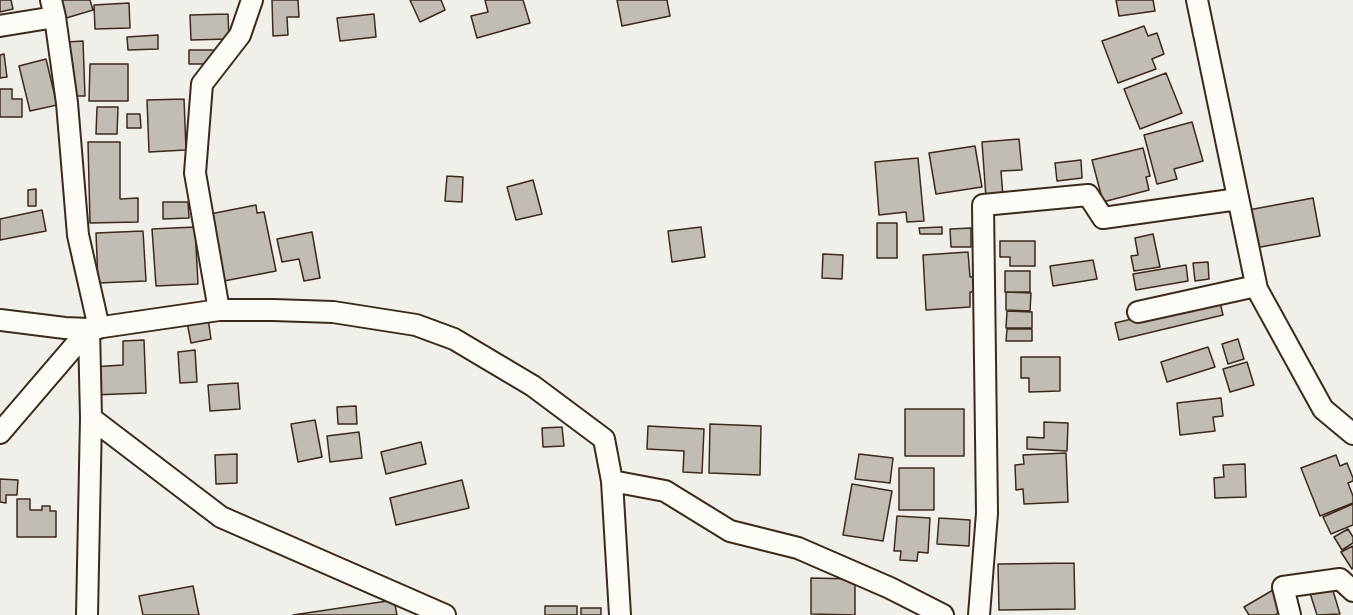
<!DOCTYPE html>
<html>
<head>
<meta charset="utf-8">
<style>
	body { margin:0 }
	canvas { display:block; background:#f1efea }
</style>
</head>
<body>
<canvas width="1353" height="615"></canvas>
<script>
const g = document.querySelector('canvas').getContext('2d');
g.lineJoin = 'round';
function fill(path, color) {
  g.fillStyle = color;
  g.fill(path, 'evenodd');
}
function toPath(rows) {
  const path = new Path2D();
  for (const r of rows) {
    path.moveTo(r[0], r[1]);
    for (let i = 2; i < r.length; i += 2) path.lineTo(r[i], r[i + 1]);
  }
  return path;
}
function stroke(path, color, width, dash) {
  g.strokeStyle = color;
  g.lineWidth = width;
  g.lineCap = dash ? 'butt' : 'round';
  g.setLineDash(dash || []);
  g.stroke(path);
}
const building = toPath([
	[0,0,11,0,13,9,0,12,0,0],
	[63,0,90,0,93,10,63,19,58,2,63,0],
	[272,0,298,0,299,17,287,17,288,35,273,36,272,0],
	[410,0,441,0,445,10,420,22,410,0],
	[485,0,523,0,530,23,477,38,471,16,488,12,485,0],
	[617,0,667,0,670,16,622,26,617,0],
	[1116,0,1153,0,1155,11,1119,16,1116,0],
	[129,3,130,28,95,29,94,5,129,3],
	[228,14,229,39,191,40,190,15,228,14],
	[374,14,376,37,340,41,337,18,374,14],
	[1144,26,1148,36,1157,33,1164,54,1152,59,1156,69,1118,83,1102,41,1144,26],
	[158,35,158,49,128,50,127,37,158,35],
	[83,41,85,96,70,96,67,42,83,41],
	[189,50,214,50,214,64,189,64,189,50],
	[4,54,7,77,0,78,0,55,4,54],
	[46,59,57,105,30,111,19,66,46,59],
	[90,64,128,64,128,101,89,101,90,64],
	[1166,73,1182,113,1140,129,1124,89,1166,73],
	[0,89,12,89,12,99,22,99,22,117,0,117,0,89],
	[184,99,186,150,149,152,147,100,184,99],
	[97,107,118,107,117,134,96,134,97,107],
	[127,114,140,114,141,128,127,128,127,114],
	[1192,122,1203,161,1174,169,1177,179,1157,184,1144,135,1192,122],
	[1019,139,1022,170,1001,171,1003,197,986,198,982,142,1019,139],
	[88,142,120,142,120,199,138,198,138,222,90,223,88,142],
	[975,146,982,187,936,194,929,153,975,146],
	[1143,148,1150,176,1146,177,1149,190,1103,202,1092,160,1143,148],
	[918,158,924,221,907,222,906,212,879,215,875,162,918,158],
	[1081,160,1082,178,1057,181,1055,163,1081,160],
	[447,176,463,177,462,202,445,201,447,176],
	[533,180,542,214,516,220,507,187,533,180],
	[36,189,36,206,28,206,28,190,36,189],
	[1313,198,1320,236,1250,249,1243,211,1313,198],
	[163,202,188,202,189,218,163,219,163,202],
	[256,205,257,213,264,212,276,271,224,281,210,214,256,205],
	[42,210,46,231,0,240,0,219,42,210],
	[877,223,897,223,897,258,877,258,877,223],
	[195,227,198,284,156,286,152,229,195,227],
	[701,227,705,257,672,262,668,231,701,227],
	[942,227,942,234,920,234,919,228,942,227],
	[971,228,971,247,951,247,950,229,971,228],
	[143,231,146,281,98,283,96,233,143,231],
	[312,232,320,278,304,281,299,259,282,262,277,239,312,232],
	[1153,234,1160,267,1134,271,1131,256,1138,255,1135,238,1153,234],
	[1000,241,1035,241,1035,266,1010,266,1010,257,1000,257,1000,241],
	[968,252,970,277,979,277,980,292,970,292,970,307,926,310,923,255,968,252],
	[823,254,843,255,842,279,822,278,823,254],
	[1093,260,1097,279,1053,286,1050,266,1093,260],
	[1208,262,1209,279,1195,281,1193,263,1208,262],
	[1186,265,1188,281,1136,290,1133,274,1186,265],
	[1005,271,1030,271,1030,292,1005,292,1005,271],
	[1006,292,1031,293,1030,311,1006,310,1006,292],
	[1219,298,1223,315,1119,340,1115,323,1219,298],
	[1007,311,1032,312,1032,328,1006,328,1007,311],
	[208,318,211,339,191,343,187,322,208,318],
	[1007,329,1032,329,1032,341,1006,341,1007,329],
	[1238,339,1244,359,1228,364,1222,344,1238,339],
	[144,340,146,393,92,395,92,367,123,365,123,341,144,340],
	[1208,347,1215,367,1167,382,1161,362,1208,347],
	[195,350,197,382,180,383,178,352,195,350],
	[1021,357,1060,357,1060,391,1029,392,1029,378,1021,378,1021,357],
	[1247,362,1254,385,1230,392,1223,369,1247,362],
	[238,383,240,409,210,411,208,385,238,383],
	[1221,398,1223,416,1213,417,1215,431,1180,435,1177,403,1221,398],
	[356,406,357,424,338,424,337,407,356,406],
	[905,409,964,409,964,456,905,456,905,409],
	[315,420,322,457,298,462,291,424,315,420],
	[1044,422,1068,423,1067,451,1027,449,1027,437,1044,438,1044,422],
	[710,424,761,426,760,475,709,473,710,424],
	[648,426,704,429,702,473,683,472,684,451,647,449,648,426],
	[562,427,564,446,543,447,542,428,562,427],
	[359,432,362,458,330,462,327,436,359,432],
	[421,442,426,464,386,474,381,452,421,442],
	[1066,453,1068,502,1024,504,1023,489,1016,490,1015,465,1024,464,1023,455,1066,453],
	[237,454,237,483,216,484,215,455,237,454],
	[859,454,893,458,890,483,855,479,859,454],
	[1336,455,1340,466,1347,463,1353,478,1353,481,1348,483,1353,496,1353,503,1320,516,1301,468,1336,455],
	[1245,464,1246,497,1215,498,1214,478,1224,477,1223,465,1245,464],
	[899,468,934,468,934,510,899,510,899,468],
	[0,479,18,480,17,495,6,495,6,503,0,502,0,479],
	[462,480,469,508,396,525,390,498,462,480],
	[852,484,892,491,883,541,843,535,852,484],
	[17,499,30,499,30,510,42,510,42,506,50,506,50,511,56,511,56,537,17,537,17,499],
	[1353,504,1353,525,1331,534,1323,517,1353,504],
	[897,516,930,518,928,553,918,552,917,561,900,560,901,551,894,551,897,516],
	[939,518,970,520,969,546,937,544,939,518],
	[1348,529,1353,537,1353,543,1342,550,1334,537,1348,529],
	[1353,546,1353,568,1352,569,1341,552,1353,546],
	[1074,563,1075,609,999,610,998,564,1074,563],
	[811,578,855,579,855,615,811,614,811,578],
	[1331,584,1340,614,1317,615,1309,590,1331,584],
	[193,586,199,615,143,615,139,596,193,586],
	[1273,590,1284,609,1275,615,1249,615,1244,607,1273,590],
	[394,600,397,615,293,615,394,600],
	[545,606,577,606,577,615,545,615,545,606],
	[581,608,601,608,601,615,581,615,581,608]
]);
fill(building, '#c1bcb4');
stroke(building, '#3b2a1e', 1.5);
const minor = toPath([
	[51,0,55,17,67,103,78,235,99,328],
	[1197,0,1257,289,1323,409,1353,434],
	[0,26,55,17],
	[219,310,195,173,202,84,240,35,252,0],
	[1138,312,1256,286],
	[0,320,65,328,89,329,219,310,273,310,333,312,416,325,454,339,533,386,604,439,612,481,665,491,730,531,798,548,890,588,943,615],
	[91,418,221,517,445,615],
	[0,433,89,329],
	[612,481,620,615],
	[87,615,91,418,89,329],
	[979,615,987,513,983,205,1088,195,1103,218,1238,199],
	[1290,615,1283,587,1340,579,1353,591]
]);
stroke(minor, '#3b2a1e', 24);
stroke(minor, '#fdfcf7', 20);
</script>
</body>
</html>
